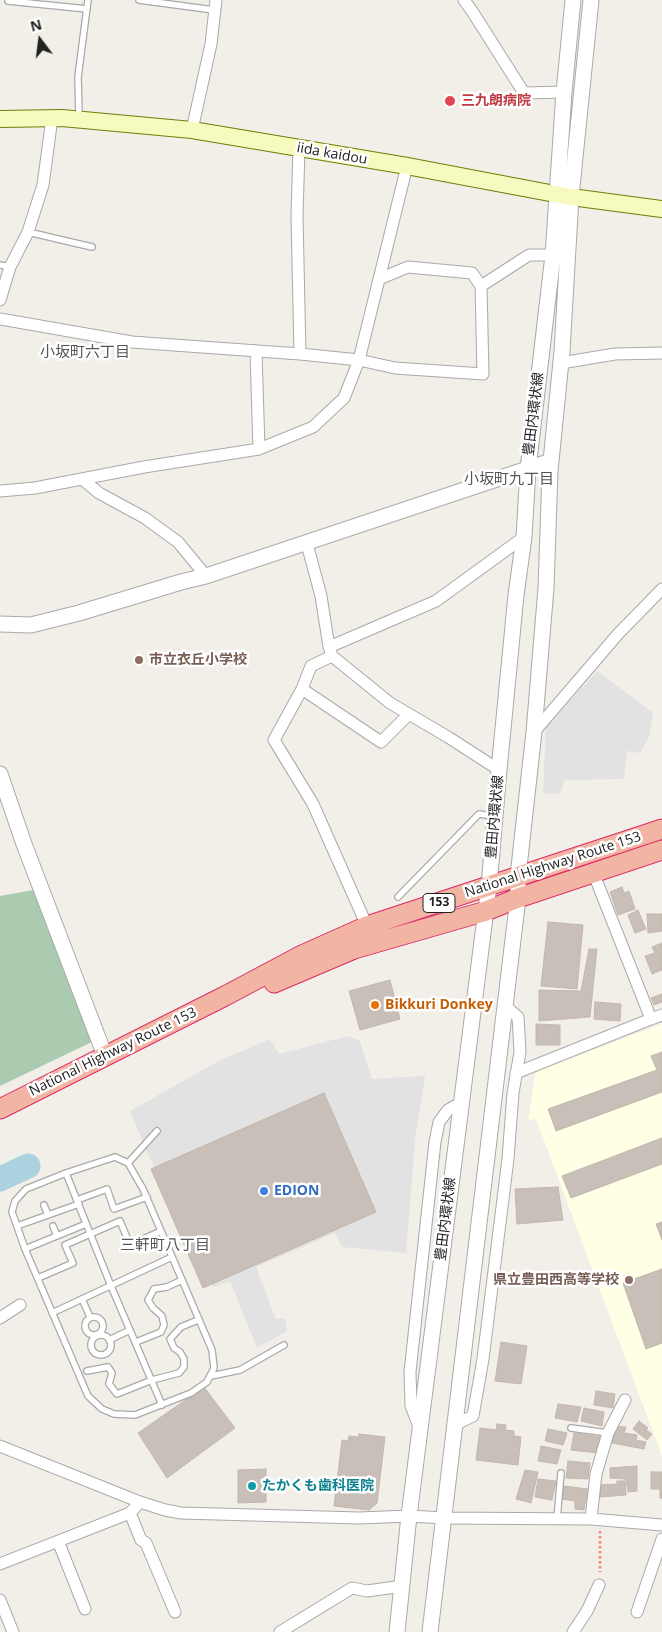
<!DOCTYPE html>
<html>
<head>
<meta charset="utf-8">
<style>
	body { margin:0 }
	#map { position:relative; width:662px; height:1632px; overflow:hidden; background:#f2efe9; font-family:"Open Sans",sans-serif }
	canvas { display:block }
	.north { position:absolute; left:15px; top:15px; width:50px; height:50px; -webkit-text-stroke:4px #fff; paint-order:stroke; rotate:345deg; font-size:14px; font-weight:700; line-height:20px; text-align:center; color:#222 }
	.north::after { content:''; display:block; margin:auto; width:18px; height:22px; background:#222; clip-path:polygon(50% 0,100% 100%,50% 72%,0 100%) }
</style>
</head>
<body>
<div id="map">
<canvas width="662" height="1632"></canvas>
<div class="north">N</div>
</div>
<script>
const g = document.querySelector('canvas').getContext('2d');
g.lineJoin = 'round';
function fill(path, color) {
  g.fillStyle = color;
  g.fill(path, 'evenodd');
}
function toPath(rows) {
  const path = new Path2D();
  for (const r of rows) {
    if (r.length === 3) {
      path.moveTo(r[0] + r[2], r[1]);
      path.arc(r[0], r[1], r[2], 0, 2 * Math.PI);
      continue;
    }
    path.moveTo(r[0], r[1]);
    for (let i = 2; i < r.length; i += 2) path.lineTo(r[i], r[i + 1]);
  }
  return path;
}
function stroke(path, color, width, dash) {
  g.strokeStyle = color;
  g.lineWidth = width;
  g.lineCap = dash ? 'butt' : 'round';
  g.setLineDash(dash || []);
  g.stroke(path);
}
function drawText(font, color, halo, rows, align = 'center') {
  g.font = font + ' "Open Sans","Noto Sans JP",sans-serif';
  g.lineWidth = 5;
  g.setLineDash([]);
  g.textBaseline = 'middle';
  g.strokeStyle = halo;
  g.fillStyle = color;
  for (const [text, x, y, turn = 0] of rows) {
    g.save();
    g.translate(x, y);
    g.rotate((+turn || 0) * Math.PI / 180);
    g.textAlign = isNaN(turn) ? turn : align;
    if (halo) g.strokeText(text, 0, 0);
    g.fillText(text, 0, 0);
    g.restore();
  }
}
fill(toPath([
	[662,1024,662,1456,539,1127,536,1119,528,1120,536,1071]
]), '#ffffe5');
fill(toPath([
	[33,890,94,1041,0,1086,0,896]
]), '#aacbaf');
fill(toPath([
	[597,671,653,713,649,737,640,753,627,751,624,779,565,780,560,794,543,793,546,727],
	[348,1036,360,1041,372,1079,425,1076,415,1139,406,1253,342,1247,335,1233,256,1267,276,1319,285,1318,287,1331,257,1348,230,1281,213,1287,154,1168,130,1111,219,1061,270,1039,279,1054]
]), '#e2e2e2');
stroke(toPath([
	[0,1179,28,1166]
]), '#aad3df', 25);
const building = toPath([
	[622,887,624,893,629,891,635,909,618,915,610,892,622,887],
	[638,910,646,929,635,933,628,915,638,910],
	[647,914,662,914,662,931,648,933,647,914],
	[548,922,583,925,577,989,541,986,548,922],
	[662,943,662,970,652,974,645,956,655,953,652,947,662,943],
	[589,949,597,949,590,1017,539,1021,539,990,581,991,589,949],
	[390,980,400,1019,360,1030,349,991,390,980],
	[662,994,662,1002,654,1005,651,998,662,994],
	[595,1002,621,1004,620,1021,594,1019,595,1002],
	[536,1024,560,1025,560,1045,536,1045,536,1024],
	[662,1052,662,1092,556,1131,548,1109,657,1070,651,1056,662,1052],
	[324,1093,376,1212,203,1288,151,1169,324,1093],
	[662,1138,662,1164,571,1198,562,1176,662,1138],
	[558,1187,563,1220,517,1224,515,1189,558,1187],
	[662,1222,662,1240,656,1224,662,1222],
	[662,1269,662,1343,646,1349,623,1283,662,1269],
	[501,1342,527,1346,521,1384,495,1381,501,1342],
	[204,1387,235,1428,167,1478,138,1433,204,1387],
	[596,1391,615,1394,613,1408,594,1405,596,1391],
	[558,1404,581,1407,577,1422,555,1418,558,1404],
	[584,1408,604,1412,602,1426,581,1421,584,1408],
	[639,1421,648,1428,646,1430,652,1434,647,1440,633,1429,639,1421],
	[497,1424,506,1425,505,1430,514,1431,514,1436,521,1437,518,1465,476,1460,480,1428,496,1430,497,1424],
	[616,1426,626,1427,624,1433,637,1435,636,1440,646,1442,644,1449,612,1443,616,1426],
	[548,1429,567,1433,563,1445,545,1441,548,1429],
	[574,1433,600,1437,598,1453,571,1450,574,1433],
	[359,1434,385,1437,377,1503,369,1510,334,1506,342,1440,348,1441,349,1436,359,1437,359,1434],
	[541,1446,561,1450,557,1464,538,1461,541,1446],
	[568,1461,590,1463,588,1479,566,1478,568,1461],
	[637,1466,637,1491,628,1492,626,1479,610,1478,610,1468,637,1466],
	[266,1469,266,1502,238,1503,238,1470,266,1469],
	[525,1470,538,1472,531,1503,516,1499,525,1470],
	[651,1472,662,1472,662,1498,660,1498,660,1489,651,1489,651,1472],
	[538,1479,556,1481,552,1500,535,1497,538,1479],
	[617,1481,625,1481,626,1495,600,1497,599,1485,617,1484,617,1481],
	[564,1486,588,1489,584,1510,575,1509,575,1501,561,1499,564,1486]
]);
fill(building, '#c7bfb8');
stroke(building, '#c4b6ab', 1);
const service = toPath([
	[139,0,214,10],
	[8,1,87,9],
	[79,117,78,77,88,0],
	[28,232,92,247],
	[0,265,10,267],
	[398,897,479,814,493,816],
	[115,1157,128,1163,143,1189,212,1350,214,1368,207,1382,191,1393,135,1415,114,1414,102,1409,88,1396,25,1249,12,1212,15,1201,26,1189,66,1173,115,1157],
	[128,1163,157,1131],
	[66,1173,111,1286,162,1405],
	[77,1200,107,1189,114,1209,147,1197],
	[44,1205,48,1215],
	[17,1226,79,1204],
	[53,1226,57,1236],
	[25,1249,86,1224],
	[38,1278,73,1263,65,1245,120,1221,130,1245,161,1231],
	[82,1299,90,1317],
	[52,1313,172,1257],
	[94,1326,9],
	[101,1345,10],
	[109,1340,130,1330],
	[136,1342,161,1332,164,1325,162,1316,153,1308,148,1300,154,1289,167,1287,182,1280],
	[87,1371,108,1367,112,1373,109,1384,117,1394,152,1380,179,1373,184,1367,184,1359,180,1352,174,1348,170,1339,181,1327,198,1320],
	[211,1376,240,1370,284,1345],
	[571,1428,608,1433],
	[557,1519,561,1473]
]);
const minor = toPath([
	[464,0,472,11,524,93,564,92],
	[192,130,211,44,216,0],
	[299,148,297,216,300,354,359,360,395,368,483,374,481,286,529,255,553,255],
	[379,279,408,267,472,273,481,286],
	[0,300,10,267,28,232,43,185,52,118],
	[0,319,132,342,300,354],
	[256,352,259,449],
	[561,363,615,354,662,353],
	[82,479,99,493,145,518,178,542,206,576],
	[0,491,35,488,144,467,259,449,313,427,344,398,359,360,407,166],
	[307,544,321,596,329,647,332,656,390,703,448,737,499,770],
	[329,647,436,601,524,537],
	[332,656,311,666,302,689,381,742,409,714],
	[302,689,274,740,313,804,367,926],
	[534,732,618,634,662,589],
	[593,872,651,1019,662,1015],
	[516,1073,651,1019],
	[0,1318,20,1305],
	[454,1425,473,1416,483,1359,508,1159,513,1093,520,1052,518,1017,505,1006],
	[420,1429,411,1406,410,1372,435,1142,439,1122,448,1110,455,1106,460,1107],
	[0,1446,140,1502,165,1510,181,1513,359,1518,409,1516,444,1518,591,1519,662,1525],
	[130,1513,141,1540,146,1543,175,1612],
	[591,1519,596,1474,608,1433,625,1400],
	[58,1541,85,1609],
	[0,1564,130,1513,140,1502],
	[0,1600,13,1632],
	[637,1612,662,1539],
	[280,1632,352,1588,367,1591,403,1586],
	[573,1632,587,1611,599,1585]
]);
const tertiary = toPath([
	[0,624,31,625,79,613,181,582,206,576,551,461],
	[0,774,24,844,105,1056],
	[397,1632,409,1516,489,886,499,770,516,595,524,537,528,469,553,255,564,92,573,0],
	[430,1632,518,898,518,876,534,732,546,588,550,471,562,351,571,197,591,0]
]);
const secondary = toPath([
	[0,119,62,118,192,130,407,166,571,197,662,209]
]);
const trunk = toPath([
	[274,983,354,949,486,911,518,898,662,850],
	[0,1109,225,996,302,955,367,926,662,829]
]);
stroke(service, '#a9a9a9', 8);
stroke(minor, '#a9a9a9', 13);
stroke(tertiary, '#a9a9a9', 17);
stroke(secondary, '#707d05', 18);
stroke(trunk, '#dc2a67', 21);
stroke(toPath([
	[600,1531,600,1572]
]), '#fa8072', 2.5, [2.5, 2.5]);
stroke(service, '#fff', 5.5);
stroke(minor, '#fff', 11);
stroke(tertiary, '#fff', 15);
stroke(secondary, '#f7fabf', 16);
stroke(trunk, '#f2b4a3', 19);
for (const [x, y, r, color] of [
	[450,101,6,"#e0444e"],
	[139,660,5,"#8d6e63"],
	[375,1005,5,"#e8710a"],
	[264,1191,5,"#3f7fe0"],
	[629,1280,5,"#8d6e63"],
	[252,1486,5,"#0f9aa8"]
]) {
  const dot = new Path2D();
  dot.arc(x, y, r, 0, 2 * Math.PI);
  g.fillStyle = color;
  g.fill(dot);
  stroke(dot, '#fff', 2);
}
for (const [x, y, w] of [
	[439,903,32]
]) {
  const box = new Path2D();
  box.roundRect(x - w / 2, y - 9.5, w, 19, 4);
  g.fillStyle = '#fff';
  g.fill(box);
  stroke(box, '#222', 1);
}
drawText('bold 12px', '#222', null, [
	["153",439,903]
]);
drawText('bold 14px', '#be3a42', '#fff', [
	["三九朗病院",461,101]
], 'left');
drawText('14px', '#222', '#fff', [
	["iida kaidou",332,154,10],
	["豊田内環状線",534,414,-83],
	["豊田内環状線",495,817,-85],
	["National Highway Route 153",553,865,-18],
	["National Highway Route 153",113,1052,-26],
	["豊田内環状線",446,1219,-83]
]);
drawText('bold 14px', '#785e54', '#fff', [
	["市立衣丘小学校",149,660],
	["県立豊田西高等学校",619,1280,"right"]
], 'left');
drawText('bold 14px', '#c56008', '#fff', [
	["Bikkuri Donkey",385,1005]
], 'left');
drawText('bold 14px', '#366cbe', '#fff', [
	["EDION",274,1191]
], 'left');
drawText('bold 14px', '#0d838f', '#fff', [
	["たかくも歯科医院",262,1486]
], 'left');
drawText('15px', '#555', '#fff', [
	["小坂町六丁目",85,353],
	["小坂町九丁目",509,480],
	["三軒町八丁目",165,1246]
]);
</script>
</body>
</html>
